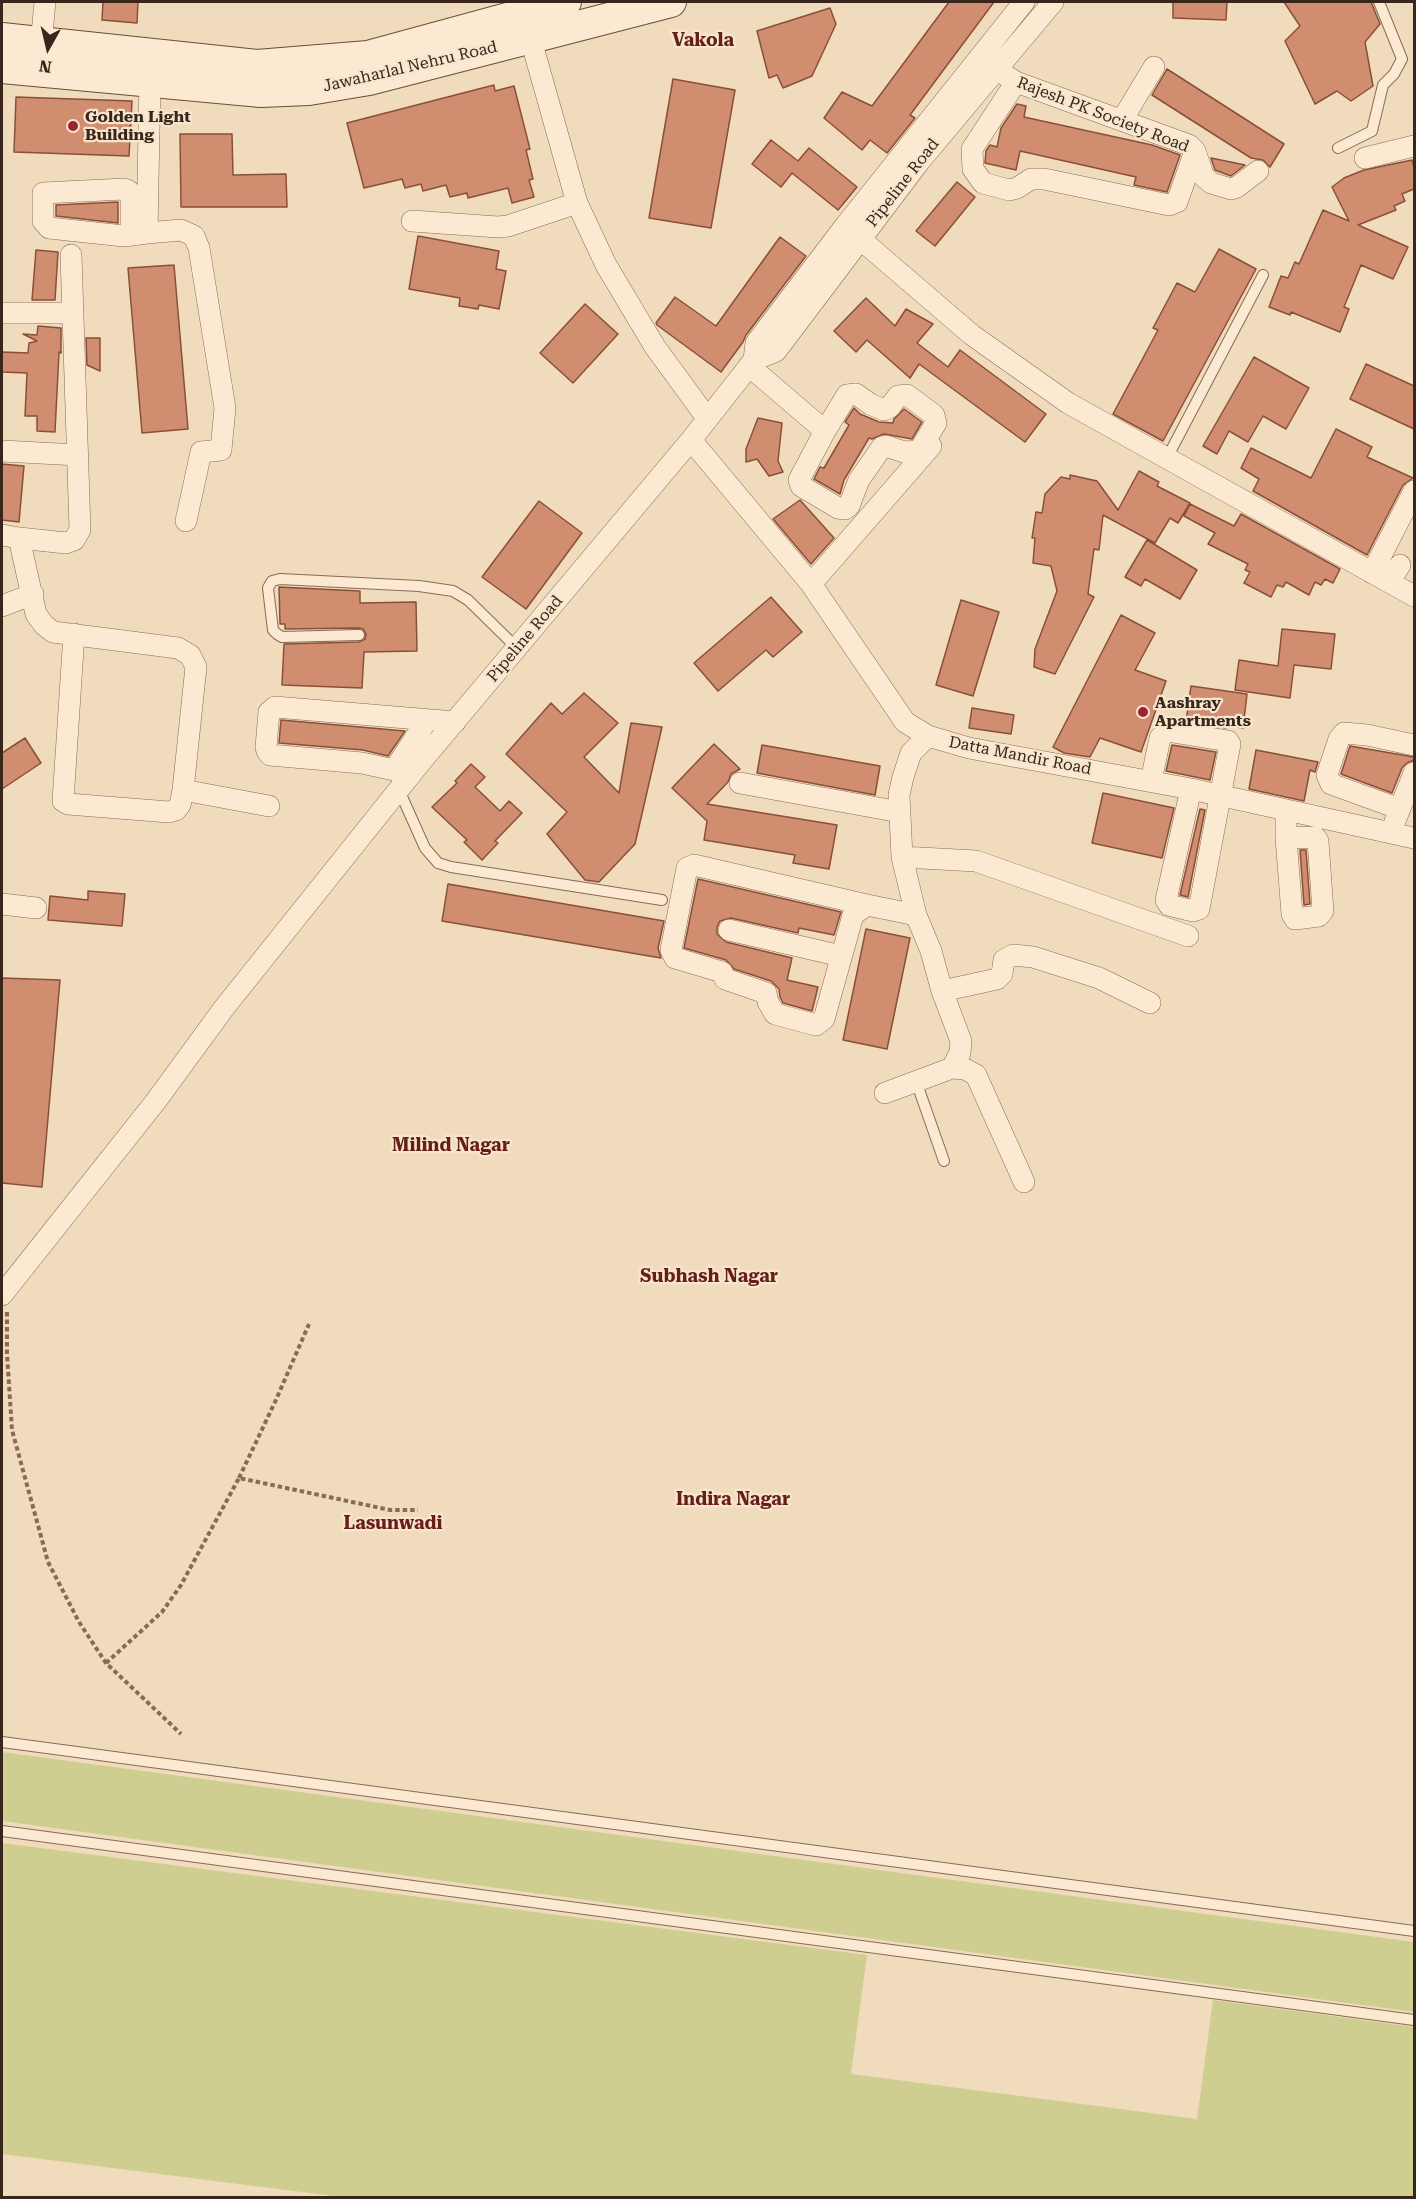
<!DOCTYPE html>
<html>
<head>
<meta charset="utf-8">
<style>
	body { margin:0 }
	#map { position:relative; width:1416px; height:2199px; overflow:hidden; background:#f1dbbd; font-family:"Roboto Serif",serif }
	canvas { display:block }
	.frame { position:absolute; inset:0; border:3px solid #38251b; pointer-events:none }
	.north { position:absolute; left:18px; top:18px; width:60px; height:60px; -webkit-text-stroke:4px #f7e6cd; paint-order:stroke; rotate:188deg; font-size:16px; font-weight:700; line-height:24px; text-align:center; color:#38251b }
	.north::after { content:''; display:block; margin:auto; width:21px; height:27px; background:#38251b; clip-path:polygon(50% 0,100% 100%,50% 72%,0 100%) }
</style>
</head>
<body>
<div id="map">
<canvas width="1416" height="2199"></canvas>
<div class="frame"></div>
<div class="north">N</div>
</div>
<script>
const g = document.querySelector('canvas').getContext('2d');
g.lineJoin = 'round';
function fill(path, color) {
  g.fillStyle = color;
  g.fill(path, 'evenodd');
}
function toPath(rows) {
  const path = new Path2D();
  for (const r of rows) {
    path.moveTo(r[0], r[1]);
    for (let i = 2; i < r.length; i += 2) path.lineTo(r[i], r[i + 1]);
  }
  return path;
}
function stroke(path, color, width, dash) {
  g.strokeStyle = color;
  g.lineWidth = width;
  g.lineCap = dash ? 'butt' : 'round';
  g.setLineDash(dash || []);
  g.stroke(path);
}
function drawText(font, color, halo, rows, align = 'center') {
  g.font = font + ' "Roboto Serif",serif';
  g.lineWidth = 4.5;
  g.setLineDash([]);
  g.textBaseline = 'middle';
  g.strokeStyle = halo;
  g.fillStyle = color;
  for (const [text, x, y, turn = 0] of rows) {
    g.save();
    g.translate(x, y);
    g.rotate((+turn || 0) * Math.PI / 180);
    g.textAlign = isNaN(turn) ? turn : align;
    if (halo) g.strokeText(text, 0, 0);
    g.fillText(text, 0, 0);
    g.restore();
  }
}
fill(toPath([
	[2,1752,1414,1942,1414,2012,2,1821],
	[2,1843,867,1955,851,2074,1197,2119,1213,2000,1414,2027,1414,2197,349,2198,2,2154]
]), '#cfce91');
const building = toPath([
	[103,2,138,2,137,23,102,20,103,2],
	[949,2,994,2,910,115,915,118,887,153,870,140,862,150,824,118,842,92,872,106,949,2],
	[1173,2,1227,2,1226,20,1173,18,1173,2],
	[1284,2,1371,2,1380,24,1365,42,1373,86,1351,101,1337,91,1315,104,1285,41,1300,26,1284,2],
	[830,8,836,24,812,76,783,88,777,75,769,78,757,31,830,8],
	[1167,69,1284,144,1270,167,1263,160,1251,158,1152,95,1167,69],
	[673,79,735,90,711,228,649,218,673,79],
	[494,85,495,91,514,86,530,149,526,150,533,179,529,180,534,197,512,203,508,188,468,198,467,193,450,197,446,185,423,191,421,184,405,188,402,179,364,188,347,123,494,85],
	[16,97,132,101,129,156,14,152,16,97],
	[1017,104,1026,106,1024,117,1152,145,1180,155,1167,192,1134,185,1136,177,1020,151,1016,170,985,163,986,151,990,145,997,147,1001,128,1017,104],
	[180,134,232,134,233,175,286,174,287,207,181,207,180,134],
	[771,140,798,161,809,148,857,187,838,210,792,173,781,187,752,164,771,140],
	[1211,158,1245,165,1231,176,1215,170,1211,158],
	[1412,160,1414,167,1414,189,1402,194,1405,201,1394,206,1396,210,1358,225,1408,247,1393,279,1361,265,1344,307,1349,309,1340,332,1291,312,1290,315,1269,307,1281,276,1288,278,1295,262,1299,264,1323,210,1349,221,1332,187,1344,178,1364,170,1412,160],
	[957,182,975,197,935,246,916,231,957,182],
	[118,202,118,223,56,216,56,205,118,202],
	[418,236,499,251,496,269,506,271,499,309,479,305,478,309,459,306,460,298,409,289,418,236],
	[780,237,806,256,746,335,743,342,721,372,657,325,656,323,675,297,716,326,780,237],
	[1219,249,1256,269,1163,441,1113,414,1158,330,1153,328,1177,283,1195,292,1219,249],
	[36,250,58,252,55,300,32,300,36,250],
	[174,265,188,429,142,433,128,268,174,265],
	[866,298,895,326,906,309,933,324,917,343,948,367,960,350,1046,414,1025,442,919,364,910,378,867,340,856,352,834,331,866,298],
	[585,304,618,334,573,383,540,353,585,304],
	[38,326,61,328,61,353,59,352,55,432,37,431,37,416,25,416,27,373,2,372,2,352,28,353,29,343,37,341,23,334,37,335,38,326],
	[86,338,100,338,100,371,87,365,86,338],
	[1254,357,1309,388,1286,429,1263,416,1248,442,1229,431,1217,454,1203,446,1254,357],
	[1366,364,1414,386,1414,429,1350,399,1366,364],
	[854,408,860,414,879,422,893,423,894,419,904,409,922,422,912,439,884,434,872,439,869,438,844,480,840,494,814,479,820,467,824,468,849,425,845,422,854,408],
	[758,418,782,423,778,461,783,472,769,476,757,459,746,462,746,449,758,418],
	[1336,429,1372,447,1367,457,1413,478,1403,485,1367,555,1253,491,1259,479,1241,468,1251,448,1311,478,1336,429],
	[2,464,24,466,19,522,2,520,2,464],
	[1139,471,1159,482,1157,486,1190,503,1178,523,1170,518,1155,543,1103,515,1099,550,1094,549,1088,594,1094,597,1055,674,1034,667,1035,649,1057,591,1051,566,1033,563,1035,538,1032,538,1036,512,1042,513,1045,494,1061,477,1070,479,1070,475,1097,481,1118,510,1139,471],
	[800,500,834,538,811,564,773,519,800,500],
	[539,501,582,533,526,609,482,577,539,501],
	[1190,504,1234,526,1241,514,1340,569,1333,583,1325,579,1321,585,1315,582,1309,595,1286,582,1283,587,1277,585,1271,597,1244,583,1250,572,1245,570,1248,564,1208,544,1215,533,1184,516,1190,504],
	[1147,540,1197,570,1180,599,1145,579,1141,586,1125,577,1147,540],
	[279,587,360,591,360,603,416,602,417,651,364,652,362,688,282,685,284,644,359,642,365,639,366,634,363,629,359,628,285,629,285,624,280,624,279,587],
	[771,597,802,632,773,657,766,650,718,691,694,663,771,597],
	[961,600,999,612,973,696,936,685,961,600],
	[1121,615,1155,633,1135,670,1166,681,1141,752,1100,738,1090,757,1064,753,1053,747,1121,615],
	[1282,629,1335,634,1331,669,1294,665,1290,698,1235,690,1239,660,1278,666,1282,629],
	[1191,686,1247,694,1243,728,1226,725,1226,728,1186,721,1191,686],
	[584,693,618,723,584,757,619,793,631,723,662,727,635,844,599,882,585,880,547,834,567,812,506,754,551,703,562,714,584,693],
	[972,708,1014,715,1011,734,969,728,972,708],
	[281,720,405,731,388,756,363,750,279,743,281,720],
	[25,738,41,763,2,789,2,753,25,738],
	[714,744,740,769,731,774,728,782,707,804,837,825,829,869,793,863,795,855,704,840,707,821,672,788,714,744],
	[762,745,880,766,875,795,757,773,762,745],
	[1172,745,1216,752,1210,780,1166,771,1172,745],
	[1350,746,1414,757,1414,760,1407,763,1402,768,1392,793,1341,774,1350,746],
	[1256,750,1318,762,1315,772,1310,770,1304,801,1249,789,1256,750],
	[471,764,485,777,475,787,500,811,509,801,522,813,495,841,498,843,482,860,464,842,467,840,432,807,457,783,455,781,471,764],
	[1103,793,1174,808,1162,858,1092,843,1103,793],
	[1200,809,1205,810,1188,897,1180,895,1200,809],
	[1300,850,1306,850,1310,904,1304,905,1300,850],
	[698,879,841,912,834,935,799,928,798,933,731,918,720,921,717,927,717,934,726,942,792,958,787,980,818,987,812,1011,783,1003,780,997,779,989,771,981,734,969,726,960,684,948,698,879],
	[448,884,664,921,658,948,661,958,442,921,448,884],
	[88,891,125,894,122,926,48,920,50,896,88,900,88,891],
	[866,929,910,938,887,1049,843,1040,866,929],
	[2,978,60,980,42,1187,2,1183,2,978]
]);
fill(building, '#d18d70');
stroke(building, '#8a4f39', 1.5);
const service = toPath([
	[1338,148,1372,131,1383,85,1394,74,1402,59,1379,2],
	[1167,458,1263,275],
	[359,635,282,637,277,634,273,630,268,588,272,581,280,579,419,586,453,591,468,600,517,648],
	[399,790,425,848,438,863,451,867,662,900],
	[916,1081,944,1161],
	[2,1742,1414,1931],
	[2,1831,1414,2020]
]);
const minor = toPath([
	[527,26,577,203,606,265,655,347,707,418],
	[40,55,45,2],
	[1005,75,1016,82,1189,145,1195,151,1204,177,1211,183,1231,189,1237,187,1258,171],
	[150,81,147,233,181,230,194,236,199,248,225,408,221,450,201,452,186,521],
	[1016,82,972,149,973,169,983,183,1009,190,1017,188,1031,179,1044,179,1169,205,1177,202,1195,151],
	[1122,120,1154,67],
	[1365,158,1414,146],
	[412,221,498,227,508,226,577,203],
	[845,226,972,335,1068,403,1414,596],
	[131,235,131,195,129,191,124,189,43,193,43,221,49,228,124,236,147,233],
	[2,313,73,313],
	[754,360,756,343,845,226,1024,2],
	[749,366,825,431,847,395,856,394,870,404,884,410,890,407,898,396,907,395,934,415,936,423,919,451,904,452,886,446,882,447,859,480,849,506,845,509,838,508,801,486,799,480,825,431],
	[691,440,811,584,905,722,928,736,969,748,1191,789,1414,838],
	[2,451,78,455],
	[2,535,19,538,36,614,44,625,53,632,178,648,190,655,196,667,183,790,269,806],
	[19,538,66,543,74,540,80,530,71,255],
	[1372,573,1414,491],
	[1389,582,1400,565],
	[811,584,931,446],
	[2,606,33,594],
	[74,634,63,801,68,804,169,812,176,810,180,805,183,790],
	[394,770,427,720],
	[410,776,394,770,362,763,270,755,267,751,266,747,269,712,275,707,455,722],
	[1151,781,1160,738,1167,731,1228,741,1230,744,1199,909,1193,911,1169,905,1166,900,1191,789],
	[740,783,900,812],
	[1400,809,1331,784,1327,775,1339,739,1344,733,1367,735,1414,745],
	[1395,821,1414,773],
	[1286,838,1315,837,1318,841,1323,911,1319,916,1295,919,1292,914,1286,838,1286,810],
	[902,857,976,861,1188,936],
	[2,904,36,908],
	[867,905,694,865,687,868,671,950,675,958,722,972,725,979,766,993,768,1002,775,1014,816,1025,824,1019,853,915,867,905,916,915],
	[729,930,841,956],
	[942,991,997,979,1002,974,1004,960,1013,955,1033,957,1099,978,1150,1003],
	[952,1068,965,1069,976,1075,1024,1182],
	[885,1093,952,1068,960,1053,961,1041,942,991,931,951,916,915,902,857,899,795,903,777,911,753,928,736],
	[2,1295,156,1101,224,1008,420,763,691,440,754,360,776,351,919,162,1053,2]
]);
const secondary = toPath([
	[2,38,257,65,368,56,566,2],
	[2,68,261,92,309,90,369,80,671,2]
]);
stroke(service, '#8a6a55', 12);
stroke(minor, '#8a6a55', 22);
stroke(secondary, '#6b4c39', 32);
stroke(toPath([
	[7,1312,7,1354,12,1430,48,1562,79,1622,106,1663,181,1734],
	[239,1478,275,1402,309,1324],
	[106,1663,162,1612,181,1585,239,1478,390,1510,418,1510]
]), '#8a6a55', 4, [4.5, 3]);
stroke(service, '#fbe9d1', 10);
stroke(minor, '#fbe9d1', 21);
stroke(secondary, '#fbe9d1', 30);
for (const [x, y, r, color] of [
	[73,126,6,"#9c2132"],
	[1143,712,6,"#9c2132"]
]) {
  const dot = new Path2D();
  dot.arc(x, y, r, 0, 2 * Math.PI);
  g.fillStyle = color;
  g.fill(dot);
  stroke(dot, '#f7e6cd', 2);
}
drawText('16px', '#38251b', '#f7e6cd', [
	["Jawaharlal Nehru Road",410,67,-13],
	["Rajesh PK Society Road",1103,115,21],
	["Pipeline Road",903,183,-52],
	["Pipeline Road",525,639,-50],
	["Datta Mandir Road",1020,756,11]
]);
drawText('bold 16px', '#38251b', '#f7e6cd', [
	["Golden Light",85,117],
	["Building",85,135],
	["Aashray",1155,703],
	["Apartments",1155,721]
], 'left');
drawText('bold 18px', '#671e18', '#f7e6cd', [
	["Vakola",703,41],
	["Milind Nagar",451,1146],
	["Subhash Nagar",709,1277],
	["Indira Nagar",733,1500],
	["Lasunwadi",393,1524]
]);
</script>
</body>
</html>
